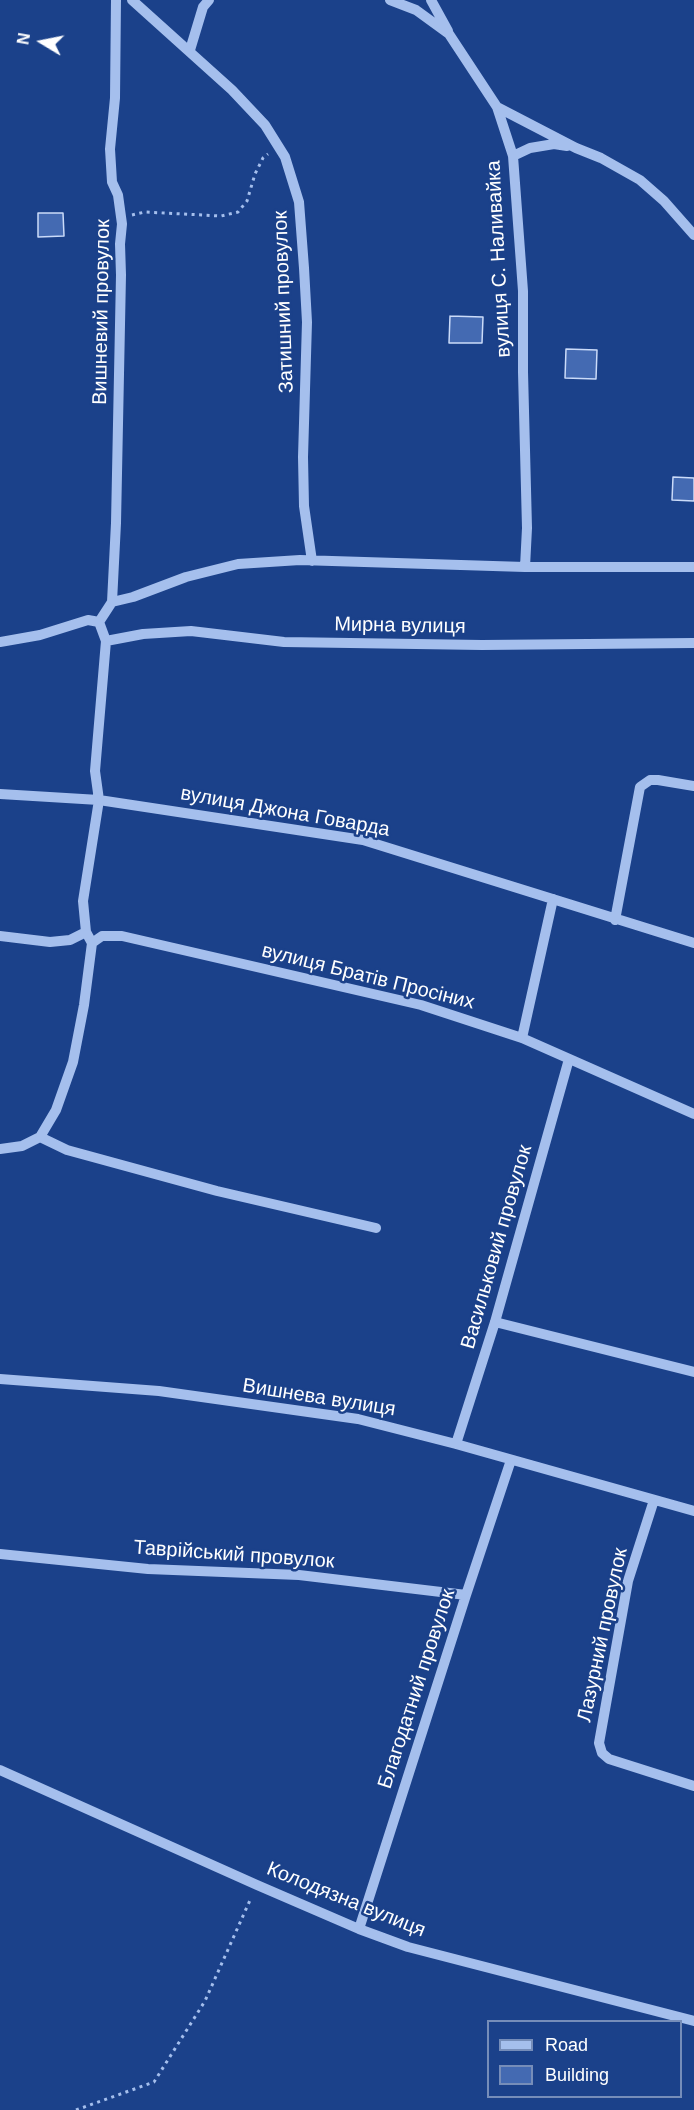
<!DOCTYPE html>
<html>
<head>
<meta charset="utf-8">
<style>
	body { margin:0 }
	#map { position:relative; width:694px; height:2110px; overflow:hidden; background:#1b418a; font-family:Arial,sans-serif }
	canvas { display:block }
	.legend { position:absolute; left:487px; top:2020px; width:195px; height:78px; box-sizing:border-box; background:#1b418a; border:2px solid #768db9; margin:0; padding:8px 10px; list-style:none; font-size:18px; color:#fff }
	.legend li { display:flex; align-items:center; gap:12px; height:30px }
	.legend b { width:30px; border:2px solid #768db9 }
	.north { position:absolute; left:12px; top:12px; width:60px; height:60px; -webkit-text-stroke:4px #1b418a; paint-order:stroke; rotate:280deg; font-size:16px; font-weight:700; line-height:24px; text-align:center; color:#fff }
	.north::after { content:''; display:block; margin:auto; width:21px; height:27px; background:#fff; clip-path:polygon(50% 0,100% 100%,50% 72%,0 100%) }
</style>
</head>
<body>
<div id="map">
<canvas width="694" height="2110"></canvas>
<ul class="legend">
<li><b style="height:8px;background:#a5bfed"></b>Road</li>
<li><b style="height:16px;background:#446ab2"></b>Building</li>
</ul>
<div class="north">N</div>
</div>
<script>
const g = document.querySelector('canvas').getContext('2d');
g.lineJoin = 'round';
function fill(path, color) {
  g.fillStyle = color;
  g.fill(path, 'evenodd');
}
function toPath(rows) {
  const path = new Path2D();
  for (const r of rows) {
    path.moveTo(r[0], r[1]);
    for (let i = 2; i < r.length; i += 2) path.lineTo(r[i], r[i + 1]);
  }
  return path;
}
function stroke(path, color, width, dash) {
  g.strokeStyle = color;
  g.lineWidth = width;
  g.lineCap = dash ? 'butt' : 'round';
  g.setLineDash(dash || []);
  g.stroke(path);
}
function drawText(font, color, halo, rows, align = 'center') {
  g.font = font + ' Arial,sans-serif';
  g.lineWidth = 5;
  g.setLineDash([]);
  g.textBaseline = 'middle';
  g.strokeStyle = halo;
  g.fillStyle = color;
  for (const [text, x, y, turn = 0] of rows) {
    g.save();
    g.translate(x, y);
    g.rotate((+turn || 0) * Math.PI / 180);
    g.textAlign = isNaN(turn) ? turn : align;
    if (halo) g.strokeText(text, 0, 0);
    g.fillText(text, 0, 0);
    g.restore();
  }
}
const building = toPath([
	[38,213,63,213,64,236,38,237,38,213],
	[450,316,483,317,482,343,449,343,450,316],
	[566,349,597,350,596,379,565,378,566,349],
	[673,477,694,478,694,501,672,500,673,477]
]);
fill(building, '#446ab2');
stroke(building, '#cbdbf9', 1.5);
stroke(toPath([
	[132,215,145,212,221,216,238,212,247,201,255,174,263,158,268,154],
	[76,2110,154,2082,205,2001,251,1898]
]), '#a5bfed', 3, [3, 4.5]);
stroke(toPath([
	[132,0,232,90,265,125,285,157,299,202,304,268,307,322,303,457,304,506,312,561],
	[390,0,416,10,449,34,497,107,513,156,523,291,523,372,527,528,525,567],
	[431,0,448,31],
	[190,50,203,7,209,0],
	[497,107,576,148,601,158,640,180,664,201,694,235],
	[513,156,530,148,554,144,567,146],
	[112,602,133,597,186,577,238,564,300,560,525,567,694,567],
	[99,622,112,602,116,523,121,275,120,244,122,224,118,195,112,182,110,149,115,98,116,0],
	[106,641,143,634,191,631,284,642,482,645,694,643],
	[0,642,40,635,88,620,99,622],
	[0,794,99,800,363,840,694,943],
	[615,920,640,787,650,780,658,780,694,786],
	[0,936,50,942,70,940,86,932],
	[92,943,102,936,122,936,421,1005,522,1038,694,1114],
	[522,1038,553,899],
	[40,1137,56,1110,73,1062,84,1005,92,943,86,932,83,901,99,800,95,771,106,641,99,622],
	[40,1137,67,1150,217,1191,376,1228],
	[0,1149,22,1146,40,1137],
	[495,1322,694,1372],
	[0,1379,159,1391,358,1419,456,1444,694,1511],
	[456,1444,495,1322,569,1059],
	[654,1500,628,1581,599,1743,602,1753,609,1759,694,1786],
	[0,1554,148,1569,299,1575,466,1595],
	[0,1770,257,1885,359,1929,408,1947,694,2021],
	[359,1929,466,1595,511,1460]
]), '#a5bfed', 10);
drawText('20px', '#fff', '#1b418a', [
	["вулиця С. Наливайка",499,259,-93],
	["Затишний провулок",284,302,-92],
	["Вишневий провулок",102,312,-89],
	["Мирна вулиця",400,626,1],
	["вулиця Джона Говарда",285,812,10],
	["вулиця Братів Просіних",368,977,14],
	["Васильковий провулок",497,1247,-74],
	["Вишнева вулиця",319,1398,9],
	["Таврійський провулок",234,1555,4],
	["Лазурний провулок",603,1635,-78],
	["Благодатний провулок",417,1689,-72],
	["Колодязна вулиця",346,1900,22]
]);
</script>
</body>
</html>
